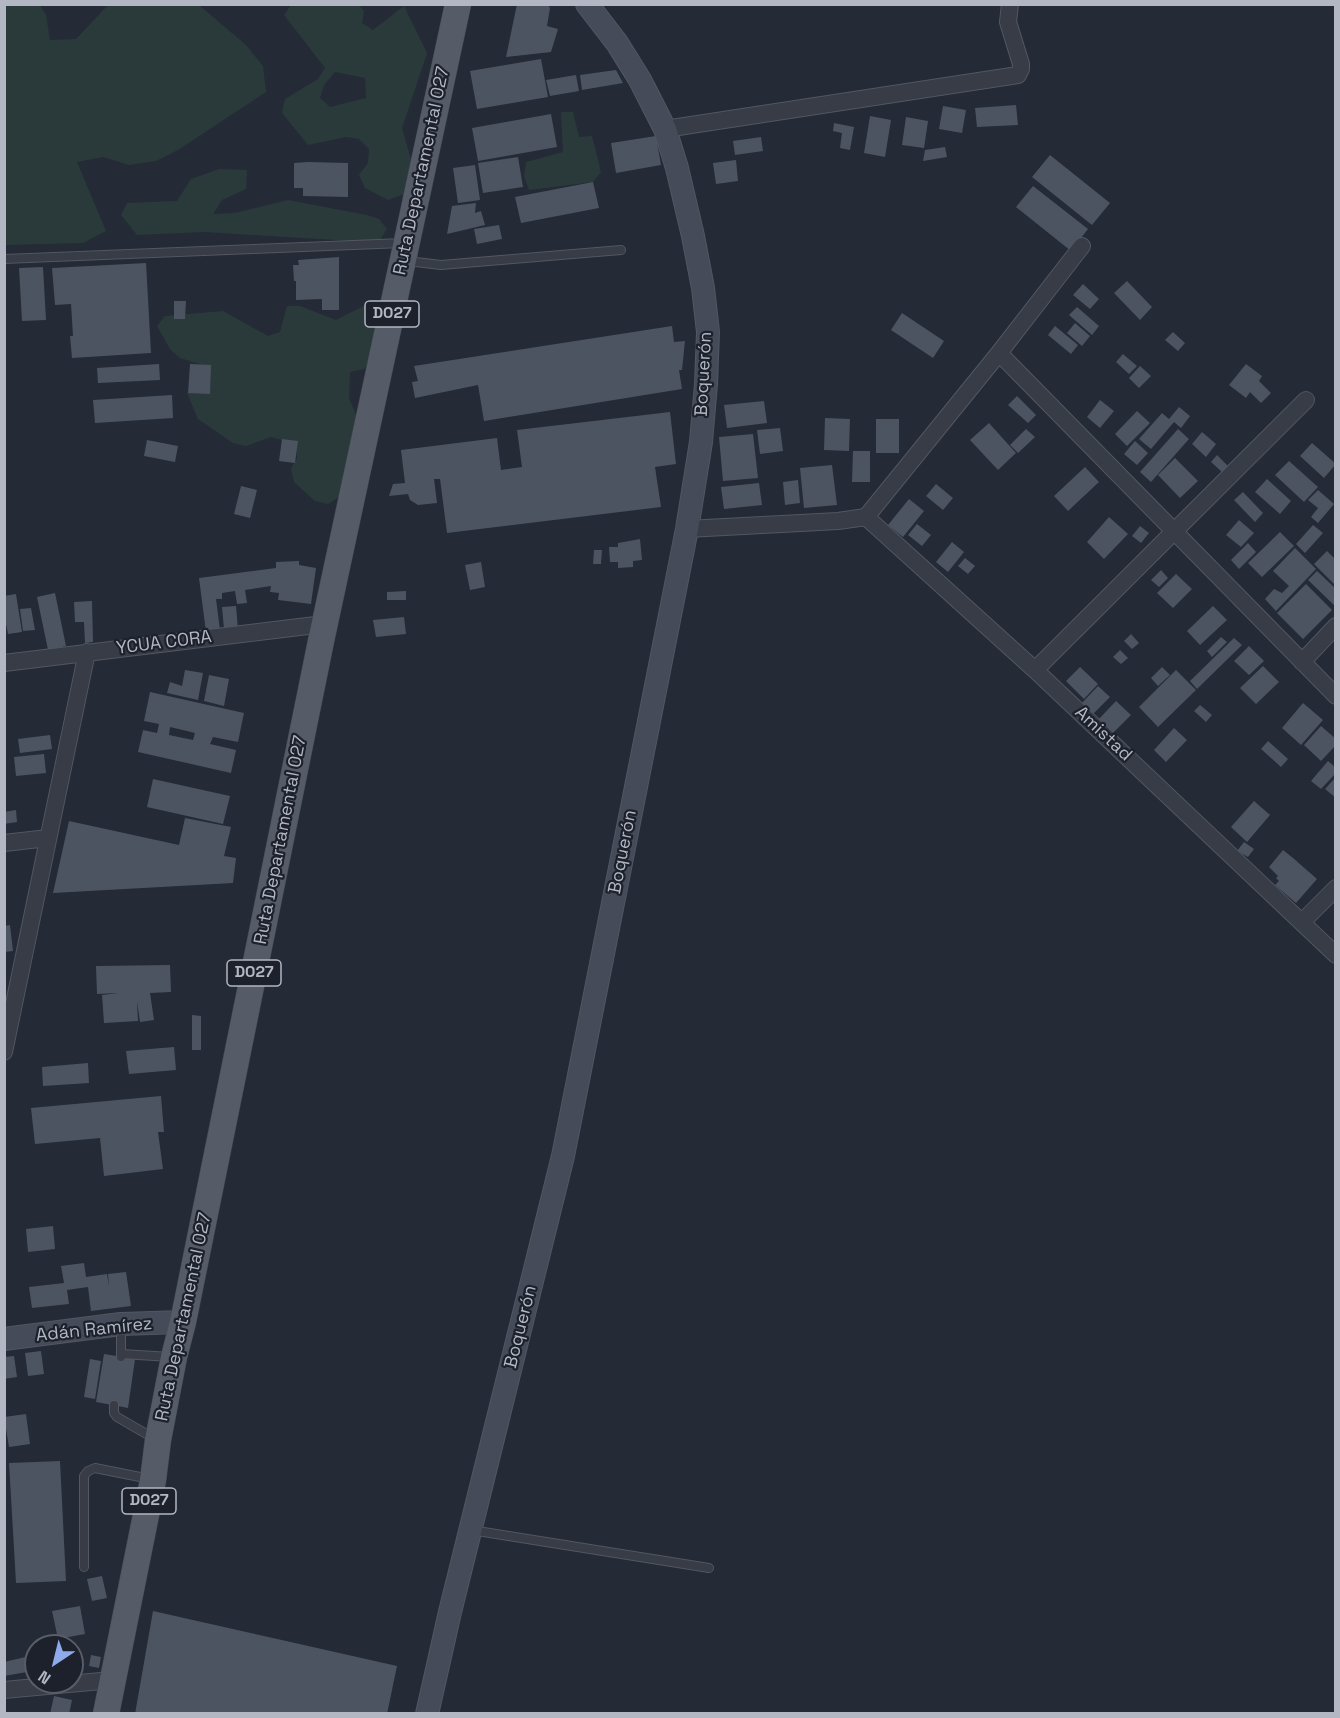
<!DOCTYPE html>
<html>
<head>
<meta charset="utf-8">
<style>
	body { margin:0 }
	#map { position:relative; width:1340px; height:1718px; overflow:hidden; background:#242a36; font-family:"Space Grotesk",sans-serif }
	canvas { display:block }
	.frame { position:absolute; inset:0; border:6px solid #b2b7c3; pointer-events:none }
	.north { position:absolute; left:24px; top:1634px; width:60px; height:60px; box-sizing:border-box; background:#1c212c; border:2px solid #585d68; border-radius:50%; rotate:215deg; font-size:16px; font-weight:700; line-height:24px; text-align:center; color:#b2b7c3 }
	.north::after { content:''; display:block; margin:auto; width:21px; height:27px; background:#8faaea; clip-path:polygon(50% 0,100% 100%,50% 72%,0 100%) }
</style>
</head>
<body>
<div id="map">
<canvas width="1340" height="1718"></canvas>
<div class="frame"></div>
<div class="north">N</div>
</div>
<script>
const g = document.querySelector('canvas').getContext('2d');
g.lineJoin = 'round';
function fill(path, color) {
  g.fillStyle = color;
  g.fill(path, 'evenodd');
}
function toPath(rows) {
  const path = new Path2D();
  for (const r of rows) {
    path.moveTo(r[0], r[1]);
    for (let i = 2; i < r.length; i += 2) path.lineTo(r[i], r[i + 1]);
  }
  return path;
}
function stroke(path, color, width, dash) {
  g.strokeStyle = color;
  g.lineWidth = width;
  g.lineCap = dash ? 'butt' : 'round';
  g.setLineDash(dash || []);
  g.stroke(path);
}
function drawText(font, color, halo, rows, align = 'center') {
  g.font = font + ' "Space Grotesk",sans-serif';
  g.lineWidth = 4.5;
  g.setLineDash([]);
  g.textBaseline = 'middle';
  g.strokeStyle = halo;
  g.fillStyle = color;
  for (const [text, x, y, turn = 0] of rows) {
    g.save();
    g.translate(x, y);
    g.rotate((+turn || 0) * Math.PI / 180);
    g.textAlign = isNaN(turn) ? turn : align;
    if (halo) g.strokeText(text, 0, 0);
    g.fillText(text, 0, 0);
    g.restore();
  }
}
fill(toPath([
	[4,5,40,5,46,15,50,40,76,39,108,5,199,5,246,45,263,66,266,92,178,150,156,161,129,165,103,157,77,162,106,231,83,243,5,245],
	[291,5,359,5,364,11,362,23,373,30,404,6,427,53,402,128,416,177,412,191,388,200,365,188,359,175,368,163,369,149,359,139,346,137,308,145,282,113,285,99,318,79,325,68,284,15],
	[335,72,365,78,366,98,330,107,320,98,324,85],
	[561,112,573,112,579,137,592,136,601,172,593,182,529,190,524,176,526,162,563,152],
	[219,169,247,170,246,189,222,200,213,214,235,213,288,200,367,215,379,219,387,229,380,240,353,241,204,232,137,235,121,215,127,203,177,201,191,179],
	[370,303,379,312,380,348,364,369,350,372,349,398,359,422,339,497,328,504,315,501,294,482,291,469,297,458,296,444,271,437,246,446,233,443,198,419,187,393,208,379,206,366,180,358,170,349,157,326,165,316,223,311,268,336,280,332,287,306,300,306,336,320]
]), '#2a3a3b');
fill(toPath([
	[517,4,548,4,550,8,547,26,558,29,551,52,506,57],
	[541,59,548,97,477,109,470,71],
	[616,70,623,83,582,90,580,75],
	[576,75,579,91,550,96,546,80],
	[1016,105,1018,125,977,127,975,108],
	[943,106,966,110,962,133,939,129],
	[551,114,557,147,478,161,472,128],
	[870,116,891,120,885,157,864,153],
	[906,117,928,121,924,148,902,145],
	[834,123,854,127,850,150,840,148,842,133,833,131],
	[656,136,661,165,616,173,611,143],
	[761,137,763,151,735,155,733,141],
	[945,147,947,157,923,161,925,150],
	[1050,155,1110,203,1092,225,1032,177],
	[518,157,523,187,483,193,478,163],
	[736,160,738,181,716,184,713,163],
	[308,162,348,163,348,197,303,196,303,188,294,188,294,163],
	[475,165,480,200,458,203,453,168],
	[593,182,599,208,521,223,515,197],
	[1033,186,1088,229,1071,251,1016,207],
	[476,203,475,213,481,211,485,225,447,234,452,206],
	[499,225,502,239,477,244,474,229],
	[339,257,339,310,322,310,322,299,296,300,296,281,294,281,293,265,299,265,298,260],
	[146,263,151,353,72,358,70,336,73,336,71,304,55,305,52,268],
	[43,267,46,320,22,321,19,268],
	[1127,281,1152,307,1140,320,1114,293],
	[1083,284,1099,299,1090,309,1073,295],
	[174,301,186,301,185,319,174,319],
	[1077,307,1099,326,1092,335,1069,315],
	[902,313,944,341,933,358,891,330],
	[1075,323,1090,336,1082,346,1067,333],
	[672,326,674,342,685,341,682,370,679,370,682,389,484,421,478,385,415,398,412,382,418,381,414,366],
	[1055,326,1078,345,1071,354,1048,335],
	[1173,332,1185,343,1178,351,1165,340],
	[1123,354,1137,366,1129,374,1116,362],
	[159,364,160,380,98,383,97,368],
	[190,364,211,365,210,394,188,393],
	[1246,364,1262,376,1259,381,1271,393,1261,403,1250,392,1246,398,1229,385],
	[1140,366,1151,376,1139,388,1129,378],
	[172,395,173,418,95,423,93,400],
	[1017,396,1036,415,1028,423,1008,405],
	[1100,400,1114,411,1100,428,1087,417],
	[764,401,767,423,727,428,724,405],
	[1179,407,1190,416,1181,428,1174,422,1151,449,1139,439,1162,413,1169,419],
	[1137,411,1150,423,1127,446,1115,434],
	[670,412,676,464,655,467,661,507,447,533,440,479,434,479,437,503,418,505,410,500,408,494,389,496,393,484,405,483,401,450,497,438,501,470,522,467,517,430],
	[825,418,850,419,849,451,824,450],
	[876,419,899,419,899,453,876,453],
	[989,423,1016,453,998,470,970,440],
	[780,428,783,451,760,454,757,430],
	[1026,429,1035,437,1018,453,1010,445],
	[1178,429,1189,439,1151,482,1140,472],
	[1202,432,1216,444,1206,457,1192,444],
	[753,434,758,478,723,481,719,437],
	[282,439,298,441,295,463,279,461],
	[147,440,178,446,175,462,144,456],
	[1135,441,1148,453,1137,465,1124,454],
	[1312,443,1336,464,1324,478,1300,456],
	[853,451,870,451,870,482,852,482],
	[1217,455,1228,466,1222,472,1211,462],
	[1175,458,1198,481,1180,498,1158,475],
	[1289,461,1318,487,1304,502,1275,475],
	[832,465,837,505,804,508,800,468],
	[1085,467,1099,482,1068,511,1054,496],
	[1267,479,1291,501,1280,514,1255,492],
	[798,480,800,503,785,505,783,482],
	[759,483,762,505,724,509,721,487],
	[936,484,953,498,943,510,926,496],
	[241,486,257,490,250,518,234,514],
	[1318,490,1334,504,1318,523,1311,517,1318,508,1308,500],
	[1243,492,1263,513,1255,522,1234,500],
	[909,499,924,511,903,537,888,525],
	[1109,517,1128,534,1104,559,1087,542],
	[1239,520,1254,533,1241,547,1226,535],
	[917,524,931,535,922,546,908,535],
	[1313,525,1323,533,1305,553,1296,544],
	[1140,526,1149,533,1141,543,1132,536],
	[1280,532,1294,546,1262,577,1248,563],
	[640,539,642,560,633,561,633,567,618,568,618,562,610,562,609,547,618,547,618,543],
	[952,542,964,552,948,572,936,562],
	[1248,543,1256,552,1239,569,1231,560],
	[1295,548,1316,569,1276,611,1265,599,1274,589,1282,593,1289,586,1273,571],
	[594,550,602,550,601,564,593,564],
	[1327,551,1336,560,1336,586,1314,564],
	[965,558,975,566,968,574,958,566],
	[299,561,299,565,316,568,311,604,278,600,279,593,270,592,271,586,245,590,247,603,237,604,235,591,222,593,222,599,216,599,220,630,206,632,199,578,276,568,276,562],
	[481,562,485,587,470,590,465,565],
	[1161,570,1168,578,1159,587,1151,580],
	[1317,571,1336,589,1336,607,1308,580],
	[1176,574,1192,589,1173,608,1157,593],
	[1306,584,1332,610,1303,639,1277,613],
	[406,591,406,600,387,600,387,592],
	[55,593,66,646,48,650,37,597],
	[16,594,22,632,8,634,4,614,4,596],
	[92,601,93,642,85,643,84,622,75,622,74,602],
	[236,606,238,629,224,629,222,607],
	[1213,606,1227,620,1200,645,1187,631],
	[31,608,35,630,23,631,20,609],
	[404,617,406,634,376,637,373,620],
	[1131,634,1139,643,1132,649,1124,641],
	[1221,637,1227,642,1212,657,1207,651],
	[1234,638,1242,645,1197,689,1190,681],
	[1249,646,1264,661,1249,675,1234,661],
	[1120,650,1128,658,1121,664,1113,657],
	[1263,666,1279,682,1256,704,1240,688],
	[1080,667,1098,684,1084,699,1066,681],
	[1162,667,1170,675,1158,686,1151,678],
	[185,670,203,673,198,700,167,693,170,682,182,686],
	[1176,670,1196,690,1158,727,1139,707],
	[209,675,229,679,224,706,204,701],
	[1098,686,1110,697,1092,715,1081,704],
	[150,692,244,713,238,742,213,737,210,744,236,750,231,773,138,752,143,730,157,733,159,724,144,721],
	[170,727,195,733,193,740,169,735],
	[1116,701,1131,715,1111,735,1097,721],
	[1303,703,1323,720,1301,745,1282,728],
	[1200,705,1212,715,1206,722,1194,711],
	[1321,726,1336,739,1336,745,1321,761,1304,745],
	[1174,728,1187,740,1166,762,1154,750],
	[50,735,52,749,20,753,18,739],
	[1268,741,1288,759,1281,767,1261,749],
	[44,754,46,773,16,776,14,757],
	[1328,761,1336,768,1336,773,1321,789,1311,781],
	[1336,777,1336,798,1325,789],
	[153,779,230,796,223,824,147,807],
	[1254,801,1270,815,1247,842,1231,827],
	[16,810,17,822,4,824,4,812],
	[185,818,231,827,224,856,236,858,233,883,53,893,69,821,179,845],
	[1244,842,1254,849,1248,857,1237,851],
	[1283,850,1293,858,1283,871,1293,858,1317,879,1296,903,1275,885,1279,881,1276,878,1278,876,1269,867],
	[10,925,13,951,4,952,4,926],
	[170,965,171,992,150,993,154,1020,140,1022,137,1001,138,1021,104,1023,102,995,118,993,97,994,96,966],
	[192,1015,201,1016,201,1050,192,1050],
	[174,1047,176,1070,129,1074,126,1051],
	[88,1063,89,1083,43,1086,42,1067],
	[161,1096,164,1132,158,1132,163,1169,104,1176,100,1138,35,1144,31,1108],
	[53,1226,55,1249,28,1252,26,1229],
	[84,1263,86,1277,107,1274,109,1286,108,1274,126,1272,131,1306,91,1311,88,1287,67,1290,69,1304,32,1308,29,1287,64,1283,61,1266],
	[41,1351,44,1374,28,1376,25,1353],
	[104,1354,135,1359,128,1408,96,1402],
	[14,1356,17,1377,4,1379,4,1357],
	[90,1359,101,1361,95,1399,84,1397],
	[26,1414,30,1444,9,1447,4,1417],
	[60,1461,66,1581,16,1583,9,1463],
	[102,1576,107,1598,92,1601,87,1579],
	[80,1606,85,1634,58,1639,52,1611],
	[153,1611,397,1666,387,1714,135,1714],
	[91,1655,101,1657,99,1668,89,1666],
	[30,1656,33,1671,4,1676,4,1662],
	[54,1696,72,1700,69,1714,50,1714]
]), '#4c5462');
const lane = toPath([
	[4,259,403,243],
	[407,261,441,265,621,250],
	[121,1325,121,1357],
	[122,1354,171,1357],
	[114,1405,114,1413,117,1417,155,1439],
	[471,1530,709,1568],
	[84,1567,84,1476,88,1471,95,1468,150,1479]
]);
const street = toPath([
	[665,129,1018,75,1021,69,1021,64,1008,22,1010,4],
	[999,353,1336,696],
	[866,517,1035,670,1336,955],
	[687,529,838,521,866,517,999,353,1082,246],
	[1302,662,1336,626],
	[4,663,324,624],
	[1035,670,1306,400],
	[4,843,48,838],
	[1302,922,1336,888],
	[4,1052,87,652],
	[4,1690,112,1680]
]);
const secondary = toPath([
	[4,1339,121,1324,183,1322],
	[427,1714,450,1612,563,1156,687,529,701,442,706,384,708,332,703,288,693,236,677,168,665,129,640,80,617,43,587,4]
]);
const primary = toPath([
	[106,1714,153,1480,158,1440,174,1357,183,1322,321,641,458,4]
]);
stroke(lane, '#525762', 10);
stroke(street, '#525762', 18);
stroke(secondary, '#525762', 24);
stroke(primary, '#404550', 27);
stroke(lane, '#373c47', 8);
stroke(street, '#373c47', 16);
stroke(secondary, '#454b59', 22);
stroke(primary, '#555b67', 26);
for (const [x, y, w] of [
	[392,314,54],
	[254,973,54],
	[149,1501,54]
]) {
  const box = new Path2D();
  box.roundRect(x - w / 2, y - 13, w, 26, 4.5);
  g.fillStyle = '#1c212c';
  g.fill(box);
  stroke(box, '#b2b7c3', 1.5);
}
drawText('bold 16px', '#b2b7c3', null, [
	["D027",392,314],
	["D027",254,973],
	["D027",149,1501]
]);
drawText('18px', '#b2b7c3', '#1c212c', [
	["Ruta Departamental 027",422,171,-78],
	["Boquerón",704,374,-87],
	["YCUA CORA",164,643,-7],
	["Amistad",1103,734,43],
	["Ruta Departamental 027",281,840,-79],
	["Boquerón",623,852,-79],
	["Ruta Departamental 027",184,1317,-78],
	["Boquerón",521,1327,-76],
	["Adán Ramírez",94,1330,-6]
]);
</script>
</body>
</html>
